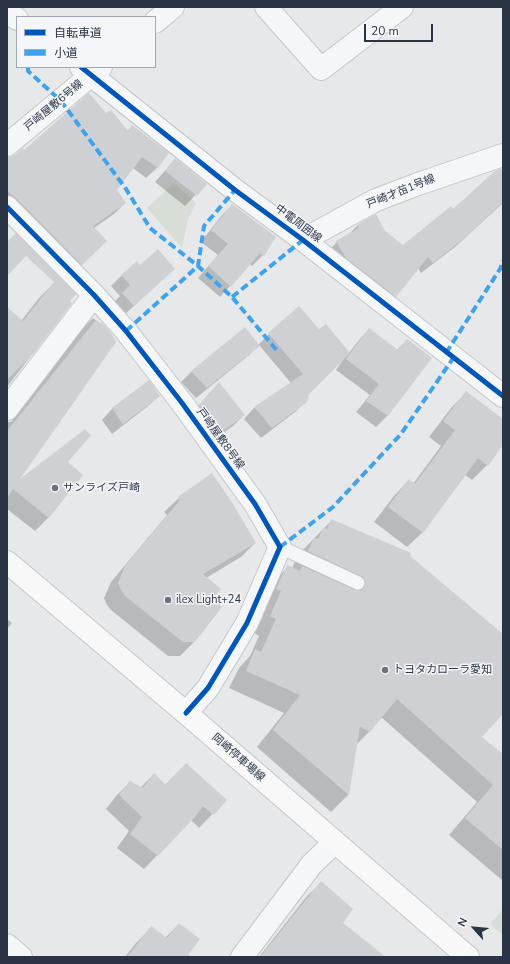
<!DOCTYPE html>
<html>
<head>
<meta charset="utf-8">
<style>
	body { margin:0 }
	#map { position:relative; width:510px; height:964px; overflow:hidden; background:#e6e8ea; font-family:"Nunito Sans","Noto Sans JP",sans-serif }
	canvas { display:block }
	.frame { position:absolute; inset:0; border:8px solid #2b3445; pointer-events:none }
	.legend { position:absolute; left:16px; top:16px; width:140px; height:52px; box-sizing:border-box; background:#f4f6f9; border:1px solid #a4a8b1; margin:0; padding:5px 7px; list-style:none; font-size:12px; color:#2b3445 }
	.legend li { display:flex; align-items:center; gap:8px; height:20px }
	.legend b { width:20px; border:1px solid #a4a8b1 }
	.north { position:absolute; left:454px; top:908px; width:40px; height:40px; -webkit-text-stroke:3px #f4f6f9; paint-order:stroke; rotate:297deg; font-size:11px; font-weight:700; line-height:16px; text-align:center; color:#2b3445 }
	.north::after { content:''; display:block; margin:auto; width:14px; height:18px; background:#2b3445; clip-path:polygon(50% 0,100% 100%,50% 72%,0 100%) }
	.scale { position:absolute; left:364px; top:24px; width:69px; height:18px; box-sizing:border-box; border:2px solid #2b3445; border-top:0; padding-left:5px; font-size:12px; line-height:14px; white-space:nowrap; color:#2b3445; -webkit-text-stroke:3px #f4f6f9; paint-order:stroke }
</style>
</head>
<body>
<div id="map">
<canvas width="510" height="964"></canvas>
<div class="frame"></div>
<ul class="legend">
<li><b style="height:5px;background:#0057b8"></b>自転車道</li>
<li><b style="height:5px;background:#3ea3ec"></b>小道</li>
</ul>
<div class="north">N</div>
<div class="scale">20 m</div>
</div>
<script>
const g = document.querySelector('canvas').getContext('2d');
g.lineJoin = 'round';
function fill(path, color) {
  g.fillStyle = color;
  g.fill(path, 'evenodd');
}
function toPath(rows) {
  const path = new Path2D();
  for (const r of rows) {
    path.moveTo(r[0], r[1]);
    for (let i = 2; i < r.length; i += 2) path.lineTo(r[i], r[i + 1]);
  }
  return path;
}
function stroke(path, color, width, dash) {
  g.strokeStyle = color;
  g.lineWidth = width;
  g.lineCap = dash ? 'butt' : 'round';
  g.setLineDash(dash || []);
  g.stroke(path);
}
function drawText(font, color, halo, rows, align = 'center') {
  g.font = font + ' "Nunito Sans","Noto Sans JP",sans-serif';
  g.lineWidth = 3;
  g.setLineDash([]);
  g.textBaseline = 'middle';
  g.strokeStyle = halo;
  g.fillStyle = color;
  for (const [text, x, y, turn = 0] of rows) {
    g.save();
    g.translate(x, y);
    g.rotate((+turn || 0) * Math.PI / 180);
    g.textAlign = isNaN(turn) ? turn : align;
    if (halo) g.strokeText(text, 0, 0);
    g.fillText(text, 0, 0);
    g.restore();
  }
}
fill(toPath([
	[174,183,196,203,188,219,182,248,147,208],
	[503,909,503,935,490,924]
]), '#d6ded6');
fill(toPath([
	[105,115,127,131,132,127,167,154,157,168,146,178,133,168,116,190,125,203,114,214,94,228,95,252,70,275,7,210,7,159],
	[175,159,206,184,185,206,155,182],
	[503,169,503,203,455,247,421,273,418,268,396,296,385,307,326,253,337,242,347,236,358,225,385,231,403,246,453,211],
	[232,205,263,255,252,266,250,264,220,297,198,278,218,255,201,242,221,216],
	[140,266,174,269,123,316,112,304,120,296,111,286,122,275],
	[53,284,71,303,7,387,7,309,21,321,39,298],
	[93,318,103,326,17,482,66,463,49,517,35,531,7,509,7,422,11,422,79,332],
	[369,329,397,350,407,340,430,359,387,416,376,427,356,412,370,395,336,370,345,357,308,393,306,401,295,412,261,438,244,419,254,408,291,383,259,345,248,356,196,398,181,382,192,371,258,345,269,334,319,331,349,353,359,340],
	[148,382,159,396,148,406,112,434,102,420,112,409],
	[219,383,244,415,233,426,209,443,189,416],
	[466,393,503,420,503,444,487,465,472,480,465,475,423,532,407,547,374,522,394,496,409,480,413,484,441,446,429,437,451,408],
	[179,498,255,543,241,557,206,578,211,600,195,641,180,656,168,656,111,610,107,605,104,598,111,582,167,515,164,512],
	[332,520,409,556,503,635,503,712,481,737,503,755,503,881,449,835,477,802,381,717,369,732,356,745,348,795,331,812,257,747,284,713,229,688,239,668,250,656,259,636,254,633,269,586,286,569,292,569,297,556],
	[7,619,12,623,7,629],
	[186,764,226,800,199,828,191,820,144,869,117,848,129,831,106,809,116,796,130,782,140,788,154,774,165,785],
	[321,883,341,923,372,957,259,957,307,896],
	[179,924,187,954,191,957,125,957,136,943,151,928,165,938]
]), '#0003');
fill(toPath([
	[89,93,106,113,111,110,128,131,132,125,169,153,158,168,142,157,117,190,126,203,93,226,107,241,82,265,16,198,7,191,7,158,15,155,23,148,24,150],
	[175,158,207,184,197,196,165,171],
	[503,168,503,202,467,236,433,263,428,257,396,297,346,258,336,241,359,228,357,225,376,214,385,231,403,245,451,206,453,209,495,171],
	[232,204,276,237,264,256,260,253,231,287,208,266,228,244,211,230],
	[16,233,76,294,70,301,72,303,34,353,7,380,7,307,23,321,54,282,26,256,7,276,7,242],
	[158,249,175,269,134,306,122,293,130,285,121,275,137,261,140,265],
	[299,306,319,329,326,324,350,353,309,394,307,402,272,428,254,407,303,374,268,333],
	[96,320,104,325,111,333,116,342,20,479,85,429,91,435,68,462,83,475,49,518,13,489,7,498,7,431],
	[245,327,260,346,207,388,191,371],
	[369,328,398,350,407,339,432,358,388,416,366,401,379,384,346,359],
	[149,380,160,396,123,424,112,408],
	[219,382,245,415,220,433,199,405],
	[466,391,503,419,503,445,488,466,478,458,423,533,388,507,409,479,415,484,455,430,443,421],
	[212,473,233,504,256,543,203,574,221,589,213,599,222,607,195,642,183,642,125,596,121,590,118,583,125,566,180,500,178,497],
	[331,519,411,553,410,556,503,634,503,714,482,737,503,754,503,850,465,818,493,785,397,699,370,732,360,726,349,795,273,730,300,695,246,671,255,649,261,652,276,619,270,616,281,591,276,589,287,565,300,571,302,566,355,590,362,590,365,586,365,579,361,576,308,551,314,538,318,539,324,527,327,529],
	[186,763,227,800,214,815,203,806,194,818,158,856,130,834,142,817,119,795,130,781,143,788,154,773,166,785],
	[321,881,353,909,343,923,386,957,260,957],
	[179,923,200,939,188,955,190,957,127,957,151,926,167,938]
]), '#ced0d3');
const lane = toPath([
	[280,547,358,583]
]);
const street = toPath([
	[266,7,321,69,402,7],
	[7,11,17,19],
	[155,22,173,7],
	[81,67,235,190,303,240,503,396],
	[7,145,101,67],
	[7,207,94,295,126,331,182,403,255,504,280,547,247,623,208,688,186,713],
	[303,240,376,200,418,184,503,155],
	[7,409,94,295],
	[7,945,21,957],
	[242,957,312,864,335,842]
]);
const secondary = toPath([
	[7,562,186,713,468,957]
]);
stroke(lane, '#c4c6c8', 15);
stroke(street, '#c4c6c8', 24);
stroke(secondary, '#c4c6c8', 24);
stroke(lane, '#f5f6f7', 13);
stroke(street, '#f5f6f7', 22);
stroke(secondary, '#f8f8f8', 22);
stroke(toPath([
	[28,67,28,71,61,101,126,189,150,228,198,266,232,297,279,353],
	[232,297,303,240],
	[126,331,198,266,204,226,235,190],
	[446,353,500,269,503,261],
	[280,547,333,507,401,434,454,357]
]), '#3ea3ec', 4, [8, 4]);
stroke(toPath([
	[81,67,235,190,303,240,503,396],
	[7,207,94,295,126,331,182,403,255,504,280,547,247,623,208,688,186,713]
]), '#0057b8', 5);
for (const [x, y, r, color] of [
	[55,488,4,"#6c737f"],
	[168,600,4,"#6c737f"],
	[385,670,4,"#6c737f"]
]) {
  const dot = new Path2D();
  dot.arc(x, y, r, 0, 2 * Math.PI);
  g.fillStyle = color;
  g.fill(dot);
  stroke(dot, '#f4f6f9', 1.5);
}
drawText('11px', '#2b3445', '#f4f6f9', [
	["戸崎屋敷6号線",54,106,-40],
	["戸崎才苗1号線",401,192,-22],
	["中電周囲線",298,224,37],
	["戸崎屋敷8号線",220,439,54],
	["岡崎停車場線",238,758,41]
]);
drawText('11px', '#2b3445', '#f4f6f9', [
	["サンライズ戸崎",63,488],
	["ilex Light+24",176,600],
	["トヨタカローラ愛知",393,670]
], 'left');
</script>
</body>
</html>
